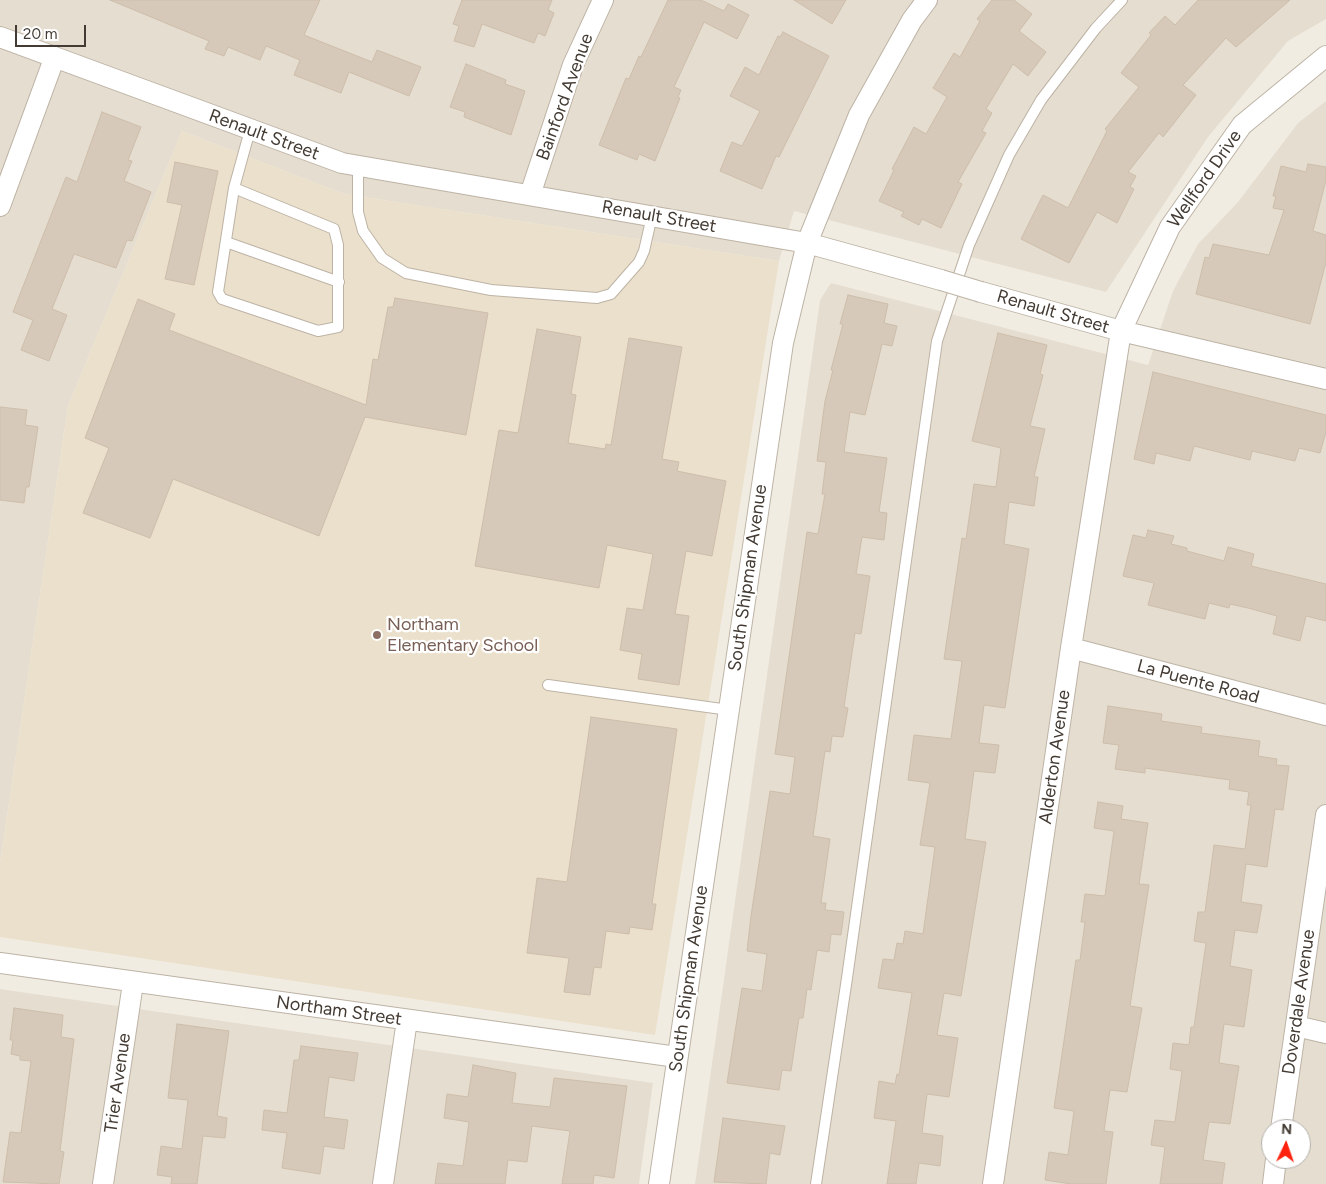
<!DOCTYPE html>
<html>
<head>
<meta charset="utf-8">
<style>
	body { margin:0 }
	#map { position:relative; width:1326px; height:1184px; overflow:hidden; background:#f1ece2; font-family:Figtree,sans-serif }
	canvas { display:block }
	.north { position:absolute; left:1261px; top:1119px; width:50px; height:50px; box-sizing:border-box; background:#fff; border:1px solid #b4b1ad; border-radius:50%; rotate:3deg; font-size:14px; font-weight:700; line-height:20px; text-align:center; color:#433b33 }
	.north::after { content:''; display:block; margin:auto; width:18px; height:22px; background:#fe210d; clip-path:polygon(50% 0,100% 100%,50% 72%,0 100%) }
	.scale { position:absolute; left:15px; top:25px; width:71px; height:22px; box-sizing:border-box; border:2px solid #433b33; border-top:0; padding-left:6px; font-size:15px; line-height:18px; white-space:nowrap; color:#433b33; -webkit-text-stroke:4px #fff; paint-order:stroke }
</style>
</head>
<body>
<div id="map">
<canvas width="1326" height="1184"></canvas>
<div class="north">N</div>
<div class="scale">20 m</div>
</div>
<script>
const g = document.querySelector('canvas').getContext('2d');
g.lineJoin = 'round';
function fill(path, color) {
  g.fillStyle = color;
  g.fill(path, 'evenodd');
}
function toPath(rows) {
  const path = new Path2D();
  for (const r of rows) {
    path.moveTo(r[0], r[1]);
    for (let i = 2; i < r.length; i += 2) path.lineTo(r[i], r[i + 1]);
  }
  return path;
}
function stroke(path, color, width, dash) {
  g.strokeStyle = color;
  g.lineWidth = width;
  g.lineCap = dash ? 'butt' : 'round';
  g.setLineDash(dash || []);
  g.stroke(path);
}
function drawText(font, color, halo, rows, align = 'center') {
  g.font = font + ' Figtree,sans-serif';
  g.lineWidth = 4.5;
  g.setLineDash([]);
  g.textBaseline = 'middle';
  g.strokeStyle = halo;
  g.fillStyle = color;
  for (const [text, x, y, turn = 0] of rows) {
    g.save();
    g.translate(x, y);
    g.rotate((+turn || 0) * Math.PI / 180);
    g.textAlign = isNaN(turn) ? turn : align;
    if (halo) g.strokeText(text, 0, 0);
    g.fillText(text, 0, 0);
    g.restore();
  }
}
fill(toPath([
	[0,0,1326,0,1326,19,1288,41,1208,137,1106,292,794,211,779,261,344,194,182,131,68,406,0,863],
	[1326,101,1326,1184,695,1184,820,300,831,283,1148,365,1173,291,1198,244,1238,202,1298,123],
	[1271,1129,1301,1129,1301,1159,1271,1159],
	[0,989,653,1083,639,1184,0,1184]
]), '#e5ddd0');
fill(toPath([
	[182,131,344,194,779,261,655,1035,0,937,0,863,68,406]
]), '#ebe0cb');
const building = toPath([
	[110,0,320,0,304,35,372,62,377,50,421,67,409,96,349,72,341,93,294,75,300,60,266,46,260,60,228,47,224,56,205,49,209,41,110,0],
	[462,0,552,0,548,10,554,13,545,36,538,33,534,43,482,24,474,47,454,41,459,26,453,24,462,0],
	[668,0,701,0,724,11,728,4,749,15,737,39,704,22,674,87,681,90,678,97,680,98,655,161,639,154,637,160,599,145,626,78,629,79,639,56,641,57,668,0],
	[794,0,846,0,832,24,794,0],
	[992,0,1014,0,1032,14,1019,31,1046,52,1028,76,1013,64,986,109,992,113,982,131,986,133,958,182,962,184,941,228,922,219,919,225,901,216,904,212,879,201,894,170,892,169,914,127,926,134,947,97,933,88,954,53,960,57,980,21,977,19,992,0],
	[1198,0,1290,0,1236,47,1226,38,1183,85,1196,95,1163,137,1159,133,1128,172,1136,176,1130,187,1134,189,1117,223,1097,212,1069,263,1021,239,1043,195,1068,208,1107,131,1105,129,1139,87,1121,73,1151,35,1149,33,1165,16,1175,25,1198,0],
	[783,32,829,56,779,157,776,156,762,189,720,171,732,142,742,146,760,111,730,96,745,67,759,75,778,36,780,37,783,32],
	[466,64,506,80,505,84,525,91,511,135,464,117,465,112,450,107,466,64],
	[102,112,141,127,128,160,132,161,124,181,151,192,132,241,127,240,116,268,74,254,52,309,67,315,49,361,21,350,33,320,13,312,66,177,77,182,102,112],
	[175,162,218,171,194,285,165,279,182,205,167,202,175,162],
	[1308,164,1326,167,1326,180,1313,231,1326,235,1326,262,1310,324,1196,294,1205,257,1209,258,1213,244,1269,255,1284,210,1273,208,1276,196,1273,196,1281,166,1306,172,1308,164],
	[848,295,888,304,884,323,897,326,892,346,882,344,865,415,850,412,844,452,887,458,879,512,887,513,884,540,862,537,856,574,870,576,861,634,855,633,844,707,848,708,843,737,832,736,830,752,825,751,813,836,830,839,821,903,826,903,825,910,844,912,841,935,831,934,829,952,817,950,811,990,807,989,803,1018,799,1018,791,1071,782,1070,779,1090,727,1083,742,988,762,991,767,954,747,951,751,916,770,791,790,794,795,757,775,754,807,532,818,534,825,494,822,494,826,462,817,461,825,401,833,370,831,370,843,324,840,324,848,295],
	[395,298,488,313,466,435,365,417,319,536,173,479,150,538,83,513,109,448,85,438,138,299,175,314,169,330,366,405,373,359,378,360,388,307,393,307,395,298],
	[537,329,581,337,571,394,576,395,568,443,605,449,606,444,611,445,629,338,682,347,662,459,679,462,677,471,726,481,712,556,686,551,675,614,689,616,679,685,638,679,642,654,620,650,627,608,643,610,653,554,607,545,599,588,475,566,499,430,518,433,537,329],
	[998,333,1047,345,1040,374,1043,375,1030,426,1045,429,1034,477,1038,477,1034,506,1009,502,1004,544,1029,549,1005,708,984,705,979,743,999,745,995,773,974,771,965,839,986,842,961,996,944,993,937,1035,958,1038,949,1097,927,1094,922,1133,943,1136,940,1166,919,1163,916,1184,887,1184,896,1121,874,1118,879,1081,895,1084,897,1074,899,1075,912,993,878,988,883,959,894,960,897,943,903,944,905,931,923,934,935,847,920,845,930,783,908,780,914,735,951,739,962,661,944,659,962,538,966,539,974,484,996,487,1001,448,972,441,998,333],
	[1153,372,1326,415,1326,432,1320,453,1299,448,1295,461,1252,451,1250,460,1194,446,1190,461,1156,453,1154,464,1134,459,1153,372],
	[0,407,27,410,25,425,38,427,29,487,26,487,24,503,0,500,0,407],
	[1148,530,1174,536,1171,544,1187,548,1187,551,1224,561,1228,547,1254,554,1251,566,1326,584,1326,621,1306,616,1300,641,1273,634,1277,616,1248,608,1230,604,1229,608,1209,603,1205,619,1148,605,1154,583,1123,576,1133,535,1146,538,1148,530],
	[1108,706,1162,714,1161,721,1202,727,1201,733,1260,741,1258,756,1277,759,1276,765,1289,766,1283,810,1275,809,1267,867,1246,864,1241,902,1262,905,1257,933,1235,930,1230,966,1252,970,1244,1027,1224,1024,1219,1063,1239,1066,1230,1124,1209,1122,1203,1160,1225,1163,1222,1184,1160,1184,1165,1147,1151,1145,1155,1120,1175,1122,1182,1071,1170,1069,1173,1043,1189,1045,1191,1027,1194,1027,1206,943,1194,941,1198,912,1205,912,1214,845,1245,849,1251,805,1247,805,1249,792,1229,789,1230,780,1145,768,1145,773,1115,769,1119,745,1103,743,1108,706],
	[591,717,677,729,652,904,656,904,652,930,630,927,629,934,606,931,601,968,594,967,590,995,564,992,569,958,527,953,537,878,567,882,591,717],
	[1098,802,1123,806,1121,819,1148,823,1139,884,1149,885,1130,1006,1142,1008,1127,1092,1110,1090,1104,1131,1113,1132,1106,1184,1071,1184,1045,1180,1049,1152,1068,1155,1074,1111,1054,1108,1076,960,1080,960,1085,922,1081,922,1085,894,1105,896,1114,831,1094,828,1098,802],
	[14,1008,63,1015,61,1037,74,1039,60,1151,64,1152,59,1184,3,1182,10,1132,21,1133,31,1061,20,1060,20,1056,11,1054,13,1040,10,1040,14,1008],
	[177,1024,229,1031,217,1116,227,1118,225,1138,203,1136,197,1184,171,1184,172,1177,157,1175,161,1146,182,1149,188,1100,168,1098,177,1024],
	[301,1046,358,1053,354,1081,329,1077,324,1117,348,1120,344,1149,324,1146,320,1174,282,1168,287,1133,262,1130,264,1110,287,1113,294,1060,299,1060,301,1046],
	[473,1065,516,1073,512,1103,550,1107,554,1078,627,1086,614,1178,594,1175,593,1184,562,1184,570,1131,532,1126,527,1162,508,1160,505,1184,435,1184,438,1163,463,1166,469,1122,444,1118,447,1094,468,1097,473,1065],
	[723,1118,785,1126,780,1155,770,1153,766,1184,714,1182,723,1118]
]);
fill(building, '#d6c9ba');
stroke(building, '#cebeaa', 1);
const service = toPath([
	[358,165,358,212,363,231,382,258,406,273,491,290,597,298,611,294,639,262,644,251,652,216],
	[234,188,334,229,338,245,338,327,318,331,222,299,218,292,234,188,250,130],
	[226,242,339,282],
	[548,685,729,710],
	[816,1184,847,978,937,341,969,245,1009,155,1041,100,1096,28,1122,0]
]);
const minor = toPath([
	[0,37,342,163,807,243,941,280],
	[530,195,573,65,603,0],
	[0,206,54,59],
	[981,292,1121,331,1326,379],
	[1071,648,1326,715],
	[0,963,677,1057],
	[1296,1026,1326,1033],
	[1281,1129,1326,815],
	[103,1184,133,983],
	[383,1184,407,1020],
	[659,1184,783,343,807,243,859,115,912,20,927,0],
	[993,1184,1071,648,1121,331,1170,227,1242,125,1326,56],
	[1273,1184,1276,1159]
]);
stroke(service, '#bdb3a5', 12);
stroke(minor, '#bdb3a5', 22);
stroke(service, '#fff', 10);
stroke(minor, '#fff', 20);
const minorBridge = toPath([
	[941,280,981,292]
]);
stroke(minorBridge, '#bdb3a5', 22, []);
stroke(minorBridge, '#fff', 20);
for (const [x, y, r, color] of [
	[377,635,5,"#8d6e63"]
]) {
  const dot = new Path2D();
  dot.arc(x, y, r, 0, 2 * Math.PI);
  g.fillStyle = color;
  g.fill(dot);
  stroke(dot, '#fff', 2);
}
drawText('18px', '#433b33', '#fff', [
	["Bainford Avenue",565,97,-70],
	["Renault Street",264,135,20],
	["Wellford Drive",1205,179,-55],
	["Renault Street",659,217,10],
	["Renault Street",1053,312,16],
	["South Shipman Avenue",748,578,-82],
	["La Puente Road",1198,682,15],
	["Alderton Avenue",1055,757,-82],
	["South Shipman Avenue",689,979,-82],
	["Doverdale Avenue",1299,1002,-82],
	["Northam Street",339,1011,8],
	["Trier Avenue",118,1083,-82]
]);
drawText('18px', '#785e54', '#fff', [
	["Northam",387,625],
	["Elementary School",387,646]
], 'left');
</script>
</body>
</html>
